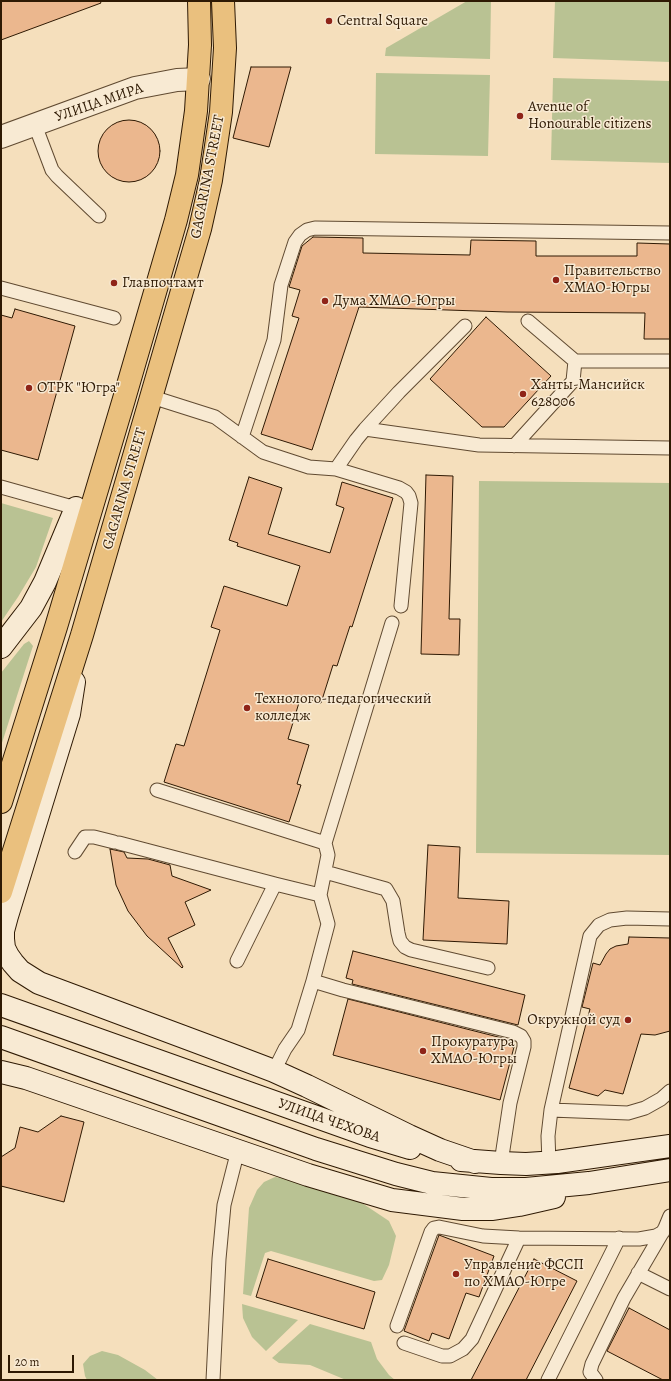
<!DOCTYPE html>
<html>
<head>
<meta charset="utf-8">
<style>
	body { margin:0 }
	#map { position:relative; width:671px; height:1381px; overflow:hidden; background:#f5dfbc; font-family:Alegreya,serif }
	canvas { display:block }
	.frame { position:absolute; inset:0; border:2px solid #2e1903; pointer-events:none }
	.scale { position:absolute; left:8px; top:1355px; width:66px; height:18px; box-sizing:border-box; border:2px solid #2e1903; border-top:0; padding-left:5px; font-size:12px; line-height:14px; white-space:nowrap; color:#2e1903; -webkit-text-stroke:3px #f8ead3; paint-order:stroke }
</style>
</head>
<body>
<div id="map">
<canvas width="671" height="1381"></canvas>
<div class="frame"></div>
<div class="scale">20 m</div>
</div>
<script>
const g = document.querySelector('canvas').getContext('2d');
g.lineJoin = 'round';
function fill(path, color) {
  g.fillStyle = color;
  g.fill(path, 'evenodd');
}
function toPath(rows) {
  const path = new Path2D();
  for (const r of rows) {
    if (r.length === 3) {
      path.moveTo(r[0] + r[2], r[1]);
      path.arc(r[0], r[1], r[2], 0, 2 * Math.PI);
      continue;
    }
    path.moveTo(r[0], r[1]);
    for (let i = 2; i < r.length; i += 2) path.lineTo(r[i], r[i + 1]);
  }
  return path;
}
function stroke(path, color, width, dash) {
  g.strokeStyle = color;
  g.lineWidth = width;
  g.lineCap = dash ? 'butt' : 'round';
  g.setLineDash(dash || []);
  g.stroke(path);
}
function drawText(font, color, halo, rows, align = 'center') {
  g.font = font + ' Alegreya,serif';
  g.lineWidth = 3;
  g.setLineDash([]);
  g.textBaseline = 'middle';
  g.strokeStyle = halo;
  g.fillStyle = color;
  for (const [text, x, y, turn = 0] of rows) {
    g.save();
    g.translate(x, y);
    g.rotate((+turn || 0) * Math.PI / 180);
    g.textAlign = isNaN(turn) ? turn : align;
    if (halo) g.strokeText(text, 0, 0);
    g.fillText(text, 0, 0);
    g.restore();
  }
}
fill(toPath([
	[467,1,491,1,490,59,385,56,386,48],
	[555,1,670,1,670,62,553,58],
	[376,73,490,75,488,156,375,154],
	[553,78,670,81,670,163,551,160],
	[479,481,670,483,670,855,476,853],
	[1,503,53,518,36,567,18,597,1,622],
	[29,641,33,646,31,652,1,746,1,673,24,644],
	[275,1177,293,1180,362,1203,389,1221,396,1236,389,1265,382,1280,374,1281,271,1251,265,1253,251,1296,243,1294,249,1208,257,1190,264,1182],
	[242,1304,298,1320,266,1351,252,1337,243,1318],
	[310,1324,371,1342,377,1359,389,1375,395,1380,346,1380,310,1365,279,1363,272,1358],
	[102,1351,118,1355,145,1370,158,1380,87,1380,85,1376,83,1364,90,1356]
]), '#b9c293');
const building = toPath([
	[1,1,100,1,101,3,1,40,1,1],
	[251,67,291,67,269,147,233,138,251,67],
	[129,151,31],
	[313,237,363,238,363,253,470,255,471,240,536,241,536,256,637,256,637,243,670,244,670,339,644,339,645,313,507,312,359,307,312,450,261,434,299,318,292,316,300,290,289,287,302,246,313,237],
	[15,309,75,326,38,460,1,450,1,315,12,318,15,309],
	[486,317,551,376,504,427,482,427,430,379,486,317],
	[426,475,453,476,449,619,460,619,459,655,421,654,426,475],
	[249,477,282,488,268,534,330,553,344,508,336,505,342,482,393,498,352,627,350,626,337,666,333,665,321,703,301,696,288,739,309,745,297,784,301,785,289,822,164,782,176,744,184,746,220,630,211,627,224,586,287,606,300,566,237,546,238,543,229,540,249,477],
	[428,845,460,847,458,898,509,901,507,944,423,940,428,845],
	[110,849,124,852,127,858,148,859,170,865,172,876,211,890,185,902,195,925,168,938,183,967,182,968,147,936,128,911,116,885,110,849],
	[629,937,670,938,670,1031,655,1035,641,1034,623,1094,605,1090,598,1096,569,1088,590,1009,582,1007,593,963,600,965,606,954,610,949,616,946,628,944,629,937],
	[353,951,525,995,518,1025,352,984,353,980,346,978,353,951],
	[348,999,514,1041,512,1047,514,1047,500,1100,333,1055,348,999],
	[61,1116,84,1122,64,1202,1,1186,1,1157,15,1148,20,1127,38,1132,61,1116],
	[439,1235,494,1256,479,1297,466,1293,449,1339,432,1333,429,1341,404,1331,439,1235],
	[268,1259,375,1292,364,1329,256,1297,268,1259],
	[534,1259,577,1281,526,1380,471,1380,534,1259],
	[629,1308,670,1330,670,1380,663,1380,607,1351,629,1308]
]);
fill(building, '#ebb78e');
stroke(building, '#2e1903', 1);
const service = toPath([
	[35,125,52,170,57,176,99,216],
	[1,288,114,318],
	[528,321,575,361,670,361],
	[152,397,215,417,263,452,309,467,336,469,399,488,406,492,409,496,411,503,401,606],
	[365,429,479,445,670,448],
	[242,437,274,340,281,285,295,242,300,235,307,230,315,228,670,233],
	[514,446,573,381,575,361],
	[336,469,356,440,365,429,399,392,465,326],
	[1,487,76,508],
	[157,790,325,843],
	[119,843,275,884],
	[75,852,85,837,94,837,114,842],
	[325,872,386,889,393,901,398,933,400,941,405,947,411,950,488,968],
	[237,961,275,884,320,895],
	[313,981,343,990,513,1032,521,1036,524,1041,524,1047,510,1103,501,1163],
	[274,1071,285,1049,298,1030,313,981,328,924,320,895,328,855,325,843,392,623],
	[551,1110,628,1113,645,1108,661,1099,670,1091],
	[549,1163,548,1136,551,1110,590,936,599,925,610,920,627,918,670,919],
	[638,1273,670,1289],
	[397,1326,431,1232,434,1228,439,1227,483,1236,519,1238,639,1239,656,1236,663,1232],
	[404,1343,442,1356,450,1356,463,1349,472,1339,519,1238],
	[213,1380,219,1259,224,1205,238,1150],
	[548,1380,619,1238],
	[596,1380,590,1372,592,1364,624,1298,665,1228,670,1216]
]);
const tertiary = toPath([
	[1,137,135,88,177,80,199,79]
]);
const secondary = toPath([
	[1,647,31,608,45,582,76,508],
	[74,682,69,714,7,916,3,931,3,939,4,948,8,956,13,963,20,971,39,983,232,1055,274,1071,307,1086,409,1136,440,1150,475,1162],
	[1,1005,370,1136,410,1148],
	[1,1037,316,1149,396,1174,432,1183,491,1189,526,1189,589,1183,670,1170],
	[1,1072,26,1078,308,1175,392,1200,463,1209,493,1209,519,1205,554,1197],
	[461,1160,501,1163,526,1164,557,1162,670,1146]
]);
const primary = toPath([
	[1,802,56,627,124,399,176,220,187,175,196,111,200,45,199,1],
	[1,892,82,635,200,229,211,180,221,112,225,48,223,1]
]);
stroke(service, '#604a31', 15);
stroke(tertiary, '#604a31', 24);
stroke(secondary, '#2e1903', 24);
stroke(primary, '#2e1903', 24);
stroke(service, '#f8ead3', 13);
stroke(tertiary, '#f8ead3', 22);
stroke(secondary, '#f8ead3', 22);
stroke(primary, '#eac07e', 22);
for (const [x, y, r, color] of [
	[329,21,4,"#8f2418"],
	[520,116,4,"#8f2418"],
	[556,280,4,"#8f2418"],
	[114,283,4,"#8f2418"],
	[325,301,4,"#8f2418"],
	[29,388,4,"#8f2418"],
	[523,394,4,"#8f2418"],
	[247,708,4,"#8f2418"],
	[628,1020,4,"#8f2418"],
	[423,1051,4,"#8f2418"],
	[456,1274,4,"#8f2418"]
]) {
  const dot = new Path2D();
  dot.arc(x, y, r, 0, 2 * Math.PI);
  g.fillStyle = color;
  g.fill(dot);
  stroke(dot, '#f8ead3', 1.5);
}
drawText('15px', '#2e1903', '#f8ead3', [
	["Central Square",337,21],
	["Avenue of",528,107],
	["Honourable citizens",528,124],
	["Правительство",564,271],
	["ХМАО-Югры",564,288],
	["Главпочтамт",122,283],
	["Дума ХМАО-Югры",333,301],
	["Ханты-Мансийск",531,385],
	["628006",531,402],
	["ОТРК \"Югра\"",37,388],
	["Технолого-педагогический",255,699],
	["колледж",255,716],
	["Окружной суд",620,1020,"right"],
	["Прокуратура",431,1042],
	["ХМАО-Югры",431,1059],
	["Управление ФССП",464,1265],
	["по ХМАО-Югре",464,1282]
], 'left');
drawText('15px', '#2e1903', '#f8ead3', [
	["УЛИЦА МИРА",99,103,-19],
	["GAGARINA STREET",208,177,-79],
	["GAGARINA STREET",125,489,-74],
	["УЛИЦА ЧЕХОВА",329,1121,19]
]);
</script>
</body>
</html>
